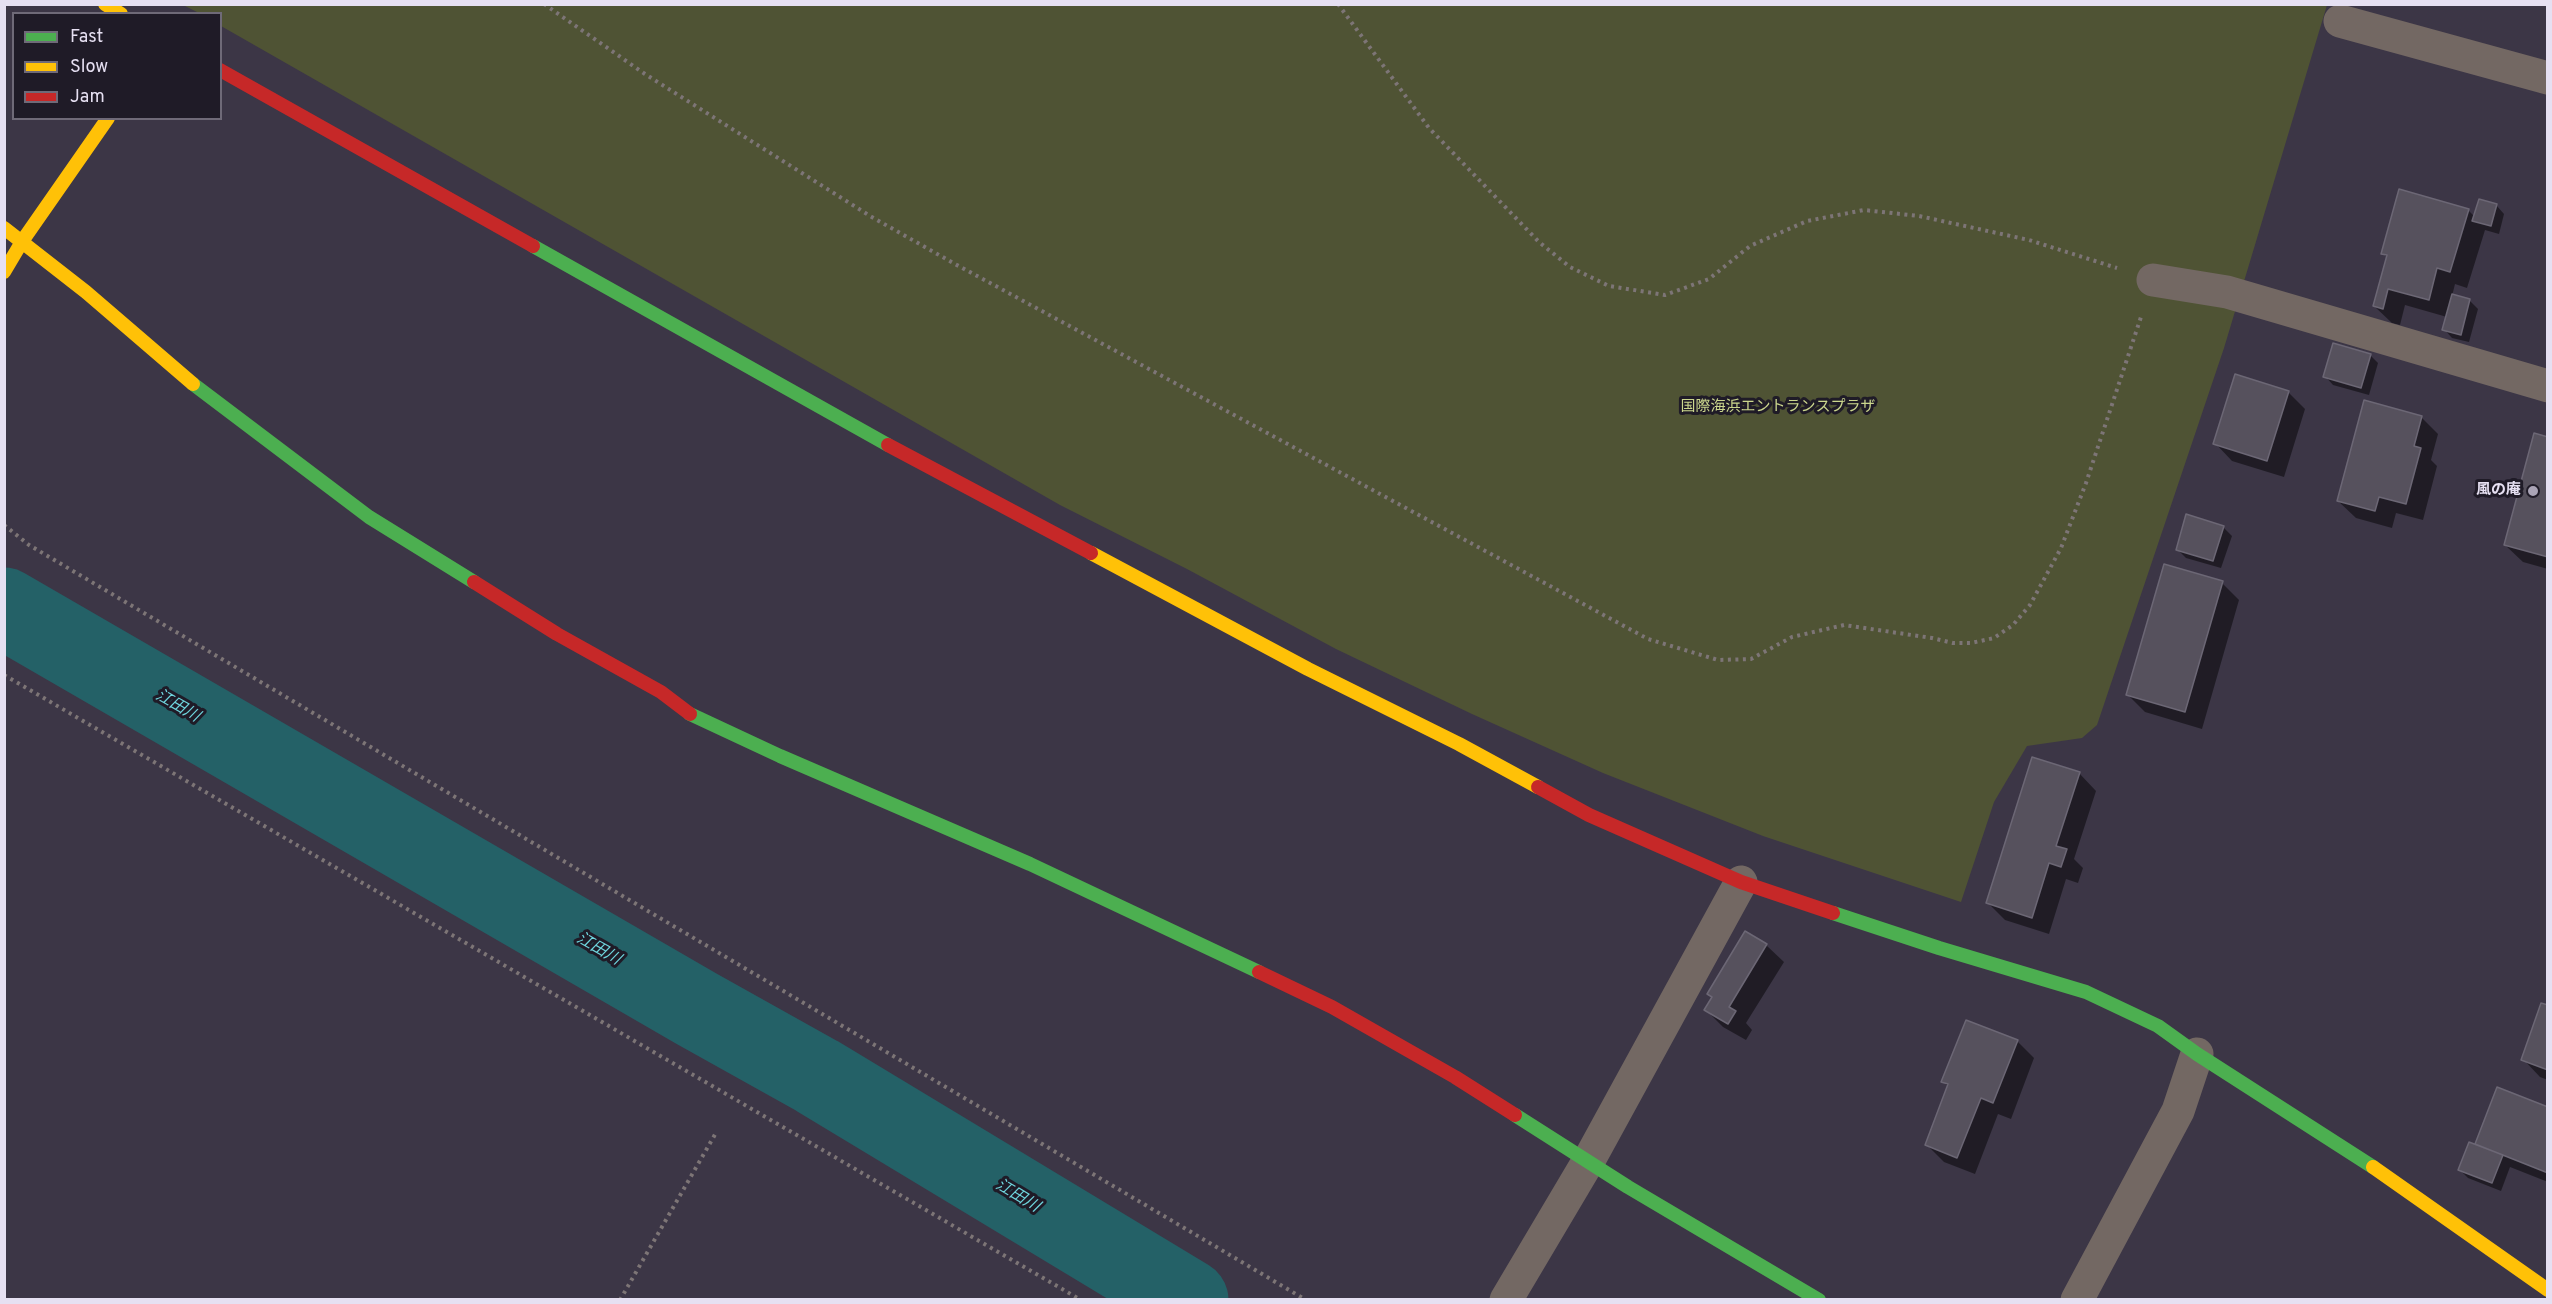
<!DOCTYPE html>
<html>
<head>
<meta charset="utf-8">
<style>
	body { margin:0 }
	#map { position:relative; width:2552px; height:1304px; overflow:hidden; background:#3c3646; font-family:Overpass,sans-serif }
	canvas { display:block }
	.frame { position:absolute; inset:0; border:6px solid #e6e0f2; pointer-events:none }
	.legend { position:absolute; left:12px; top:12px; width:210px; height:108px; box-sizing:border-box; background:#1f1b27; border:2px solid #6f6a78; margin:0; padding:8px 10px; list-style:none; font-size:18px; color:#e6e0f2 }
	.legend li { display:flex; align-items:center; gap:12px; height:30px }
	.legend b { width:30px; border:2px solid #6f6a78 }
</style>
</head>
<body>
<div id="map">
<canvas width="2552" height="1304"></canvas>
<div class="frame"></div>
<ul class="legend">
<li><b style="height:8px;background:#4caf50"></b>Fast</li>
<li><b style="height:8px;background:#ffc107"></b>Slow</li>
<li><b style="height:8px;background:#c62828"></b>Jam</li>
</ul>
</div>
<script>
const g = document.querySelector('canvas').getContext('2d');
g.lineJoin = 'round';
function fill(path, color) {
  g.fillStyle = color;
  g.fill(path, 'evenodd');
}
function toPath(rows) {
  const path = new Path2D();
  for (const r of rows) {
    path.moveTo(r[0], r[1]);
    for (let i = 2; i < r.length; i += 2) path.lineTo(r[i], r[i + 1]);
  }
  return path;
}
function stroke(path, color, width, dash) {
  g.strokeStyle = color;
  g.lineWidth = width;
  g.lineCap = dash ? 'butt' : 'round';
  g.setLineDash(dash || []);
  g.stroke(path);
}
function drawText(font, color, halo, rows, align = 'center') {
  g.font = font + ' Overpass,"Noto Sans JP",sans-serif';
  g.lineWidth = 6;
  g.setLineDash([]);
  g.textBaseline = 'middle';
  g.strokeStyle = halo;
  g.fillStyle = color;
  for (const [text, x, y, turn = 0] of rows) {
    g.save();
    g.translate(x, y);
    g.rotate((+turn || 0) * Math.PI / 180);
    g.textAlign = isNaN(turn) ? turn : align;
    if (halo) g.strokeText(text, 0, 0);
    g.fillText(text, 0, 0);
    g.restore();
  }
}
fill(toPath([
	[183,5,2327,5,2224,348,2097,725,2082,738,2027,746,1994,802,1961,902,1763,836,1603,773,1472,714,1336,649,1187,569,1060,505,221,26,220,14,199,13]
]), '#4f5334');
fill(toPath([
	[2496,205,2504,214,2499,234,2485,230,2467,288,2455,284,2452,296,2470,301,2478,309,2469,342,2452,338,2444,329,2447,317,2405,305,2400,325,2392,323,2374,306,2388,258,2383,253,2468,210,2475,217],
	[2370,355,2378,363,2369,395,2333,385,2325,376],
	[2288,392,2305,409,2284,477,2232,461,2215,443],
	[2421,417,2438,434,2431,460,2437,466,2423,520,2396,513,2392,528,2356,518,2338,501],
	[2548,438,2548,569,2523,562,2505,545],
	[2223,527,2232,536,2221,568,2186,558,2178,550],
	[2222,583,2239,600,2202,729,2145,712,2127,694],
	[2079,773,2096,791,2074,859,2083,868,2078,883,2066,879,2049,934,2005,920,1987,902],
	[1766,945,1784,962,1746,1023,1752,1030,1746,1040,1723,1027,1706,1010,1713,998,1709,994],
	[2548,1007,2548,1080,2540,1077,2523,1059],
	[2017,1041,2034,1058,2011,1119,1998,1114,1975,1174,1944,1162,1927,1145,1949,1087,1943,1082],
	[2548,1108,2548,1182,2510,1167,2501,1191,2468,1178,2460,1170,2481,1148,2477,1144]
]), '#0007');
stroke(toPath([
	[4,608,697,1009,817,1076,1188,1300]
]), '#246167', 81);
const building = toPath([
	[2399,189,2469,209,2450,272,2437,268,2429,300,2388,289,2383,309,2373,306,2387,255,2381,254,2399,189],
	[2479,199,2497,204,2491,226,2472,221,2479,199],
	[2452,294,2470,299,2461,335,2442,330,2452,294],
	[2333,343,2371,354,2361,388,2323,377,2333,343],
	[2235,374,2289,391,2267,461,2213,444,2235,374],
	[2364,400,2422,416,2414,446,2421,448,2406,504,2379,497,2375,511,2337,501,2364,400],
	[2534,433,2548,437,2548,557,2504,545,2534,433],
	[2186,514,2224,526,2213,561,2176,550,2186,514],
	[2164,564,2223,581,2185,712,2126,695,2164,564],
	[2032,757,2080,772,2056,846,2067,849,2061,867,2049,863,2032,918,1986,903,2032,757],
	[1745,931,1767,944,1729,1007,1736,1011,1728,1024,1704,1010,1712,997,1707,994,1745,931],
	[2541,1003,2548,1005,2548,1070,2521,1060,2541,1003],
	[1966,1020,2018,1040,1993,1103,1981,1098,1957,1158,1925,1145,1948,1084,1941,1082,1966,1020],
	[2497,1087,2548,1107,2548,1173,2475,1144,2497,1087],
	[2469,1142,2503,1155,2492,1183,2458,1170,2469,1142]
]);
fill(building, '#56515d');
stroke(building, '#6c6775', 1.5);
stroke(toPath([
	[544,4,645,74,870,216,955,264,1648,639,1718,660,1751,659,1792,637,1844,625,1932,638,1953,643,1971,643,1994,638,2013,625,2030,605,2061,548,2086,483,2141,317],
	[1338,4,1429,128,1539,242,1570,267,1609,286,1665,295,1709,279,1750,246,1807,221,1864,210,1919,216,2029,240,2117,268],
	[4,525,29,545,1306,1300],
	[4,675,1081,1300],
	[620,1300,717,1131]
]), '#7d7576', 4, [3, 4.5]);
stroke(toPath([
	[2340,21,2548,78],
	[2153,280,2227,292,2548,386],
	[1506,1300,1589,1160,1741,882],
	[2077,1300,2178,1111,2197,1054]
]), '#736863', 33);
stroke(toPath([
	[533,246,888,445],
	[193,384,369,517,474,582],
	[690,714,780,756,1030,864,1259,972],
	[1833,913,1939,948,2086,992,2158,1026,2197,1054,2373,1167],
	[1515,1115,1628,1187,1819,1300]
]), '#4caf50', 14);
stroke(toPath([
	[105,4,121,14],
	[4,228,86,292,193,384],
	[4,272,23,240,108,118],
	[1091,553,1308,669,1459,744,1538,787],
	[2373,1167,2548,1290]
]), '#ffc107', 14);
stroke(toPath([
	[220,70,533,246],
	[888,445,1091,553],
	[474,582,557,634,661,692,690,714],
	[1538,787,1589,815,1741,882,1833,913],
	[1259,972,1332,1007,1455,1077,1515,1115]
]), '#c62828', 14);
for (const [x, y, r, color] of [
	[2533,491,6,"#aaa4b6"]
]) {
  const dot = new Path2D();
  dot.arc(x, y, r, 0, 2 * Math.PI);
  g.fillStyle = color;
  g.fill(dot);
  stroke(dot, '#1f1b27', 2);
}
drawText('15px', '#ccd78d', '#1f1b27', [
	["国際海浜エントランスプラザ",1778,408]
]);
drawText('bold 15px', '#e6e0f2', '#1f1b27', [
	["風の庵",2521,491]
], 'right');
drawText('italic 16px', '#6fd6de', '#1f1b27', [
	["江田川",177,707,30],
	["江田川",598,950,30],
	["江田川",1017,1197,31]
]);
</script>
</body>
</html>
